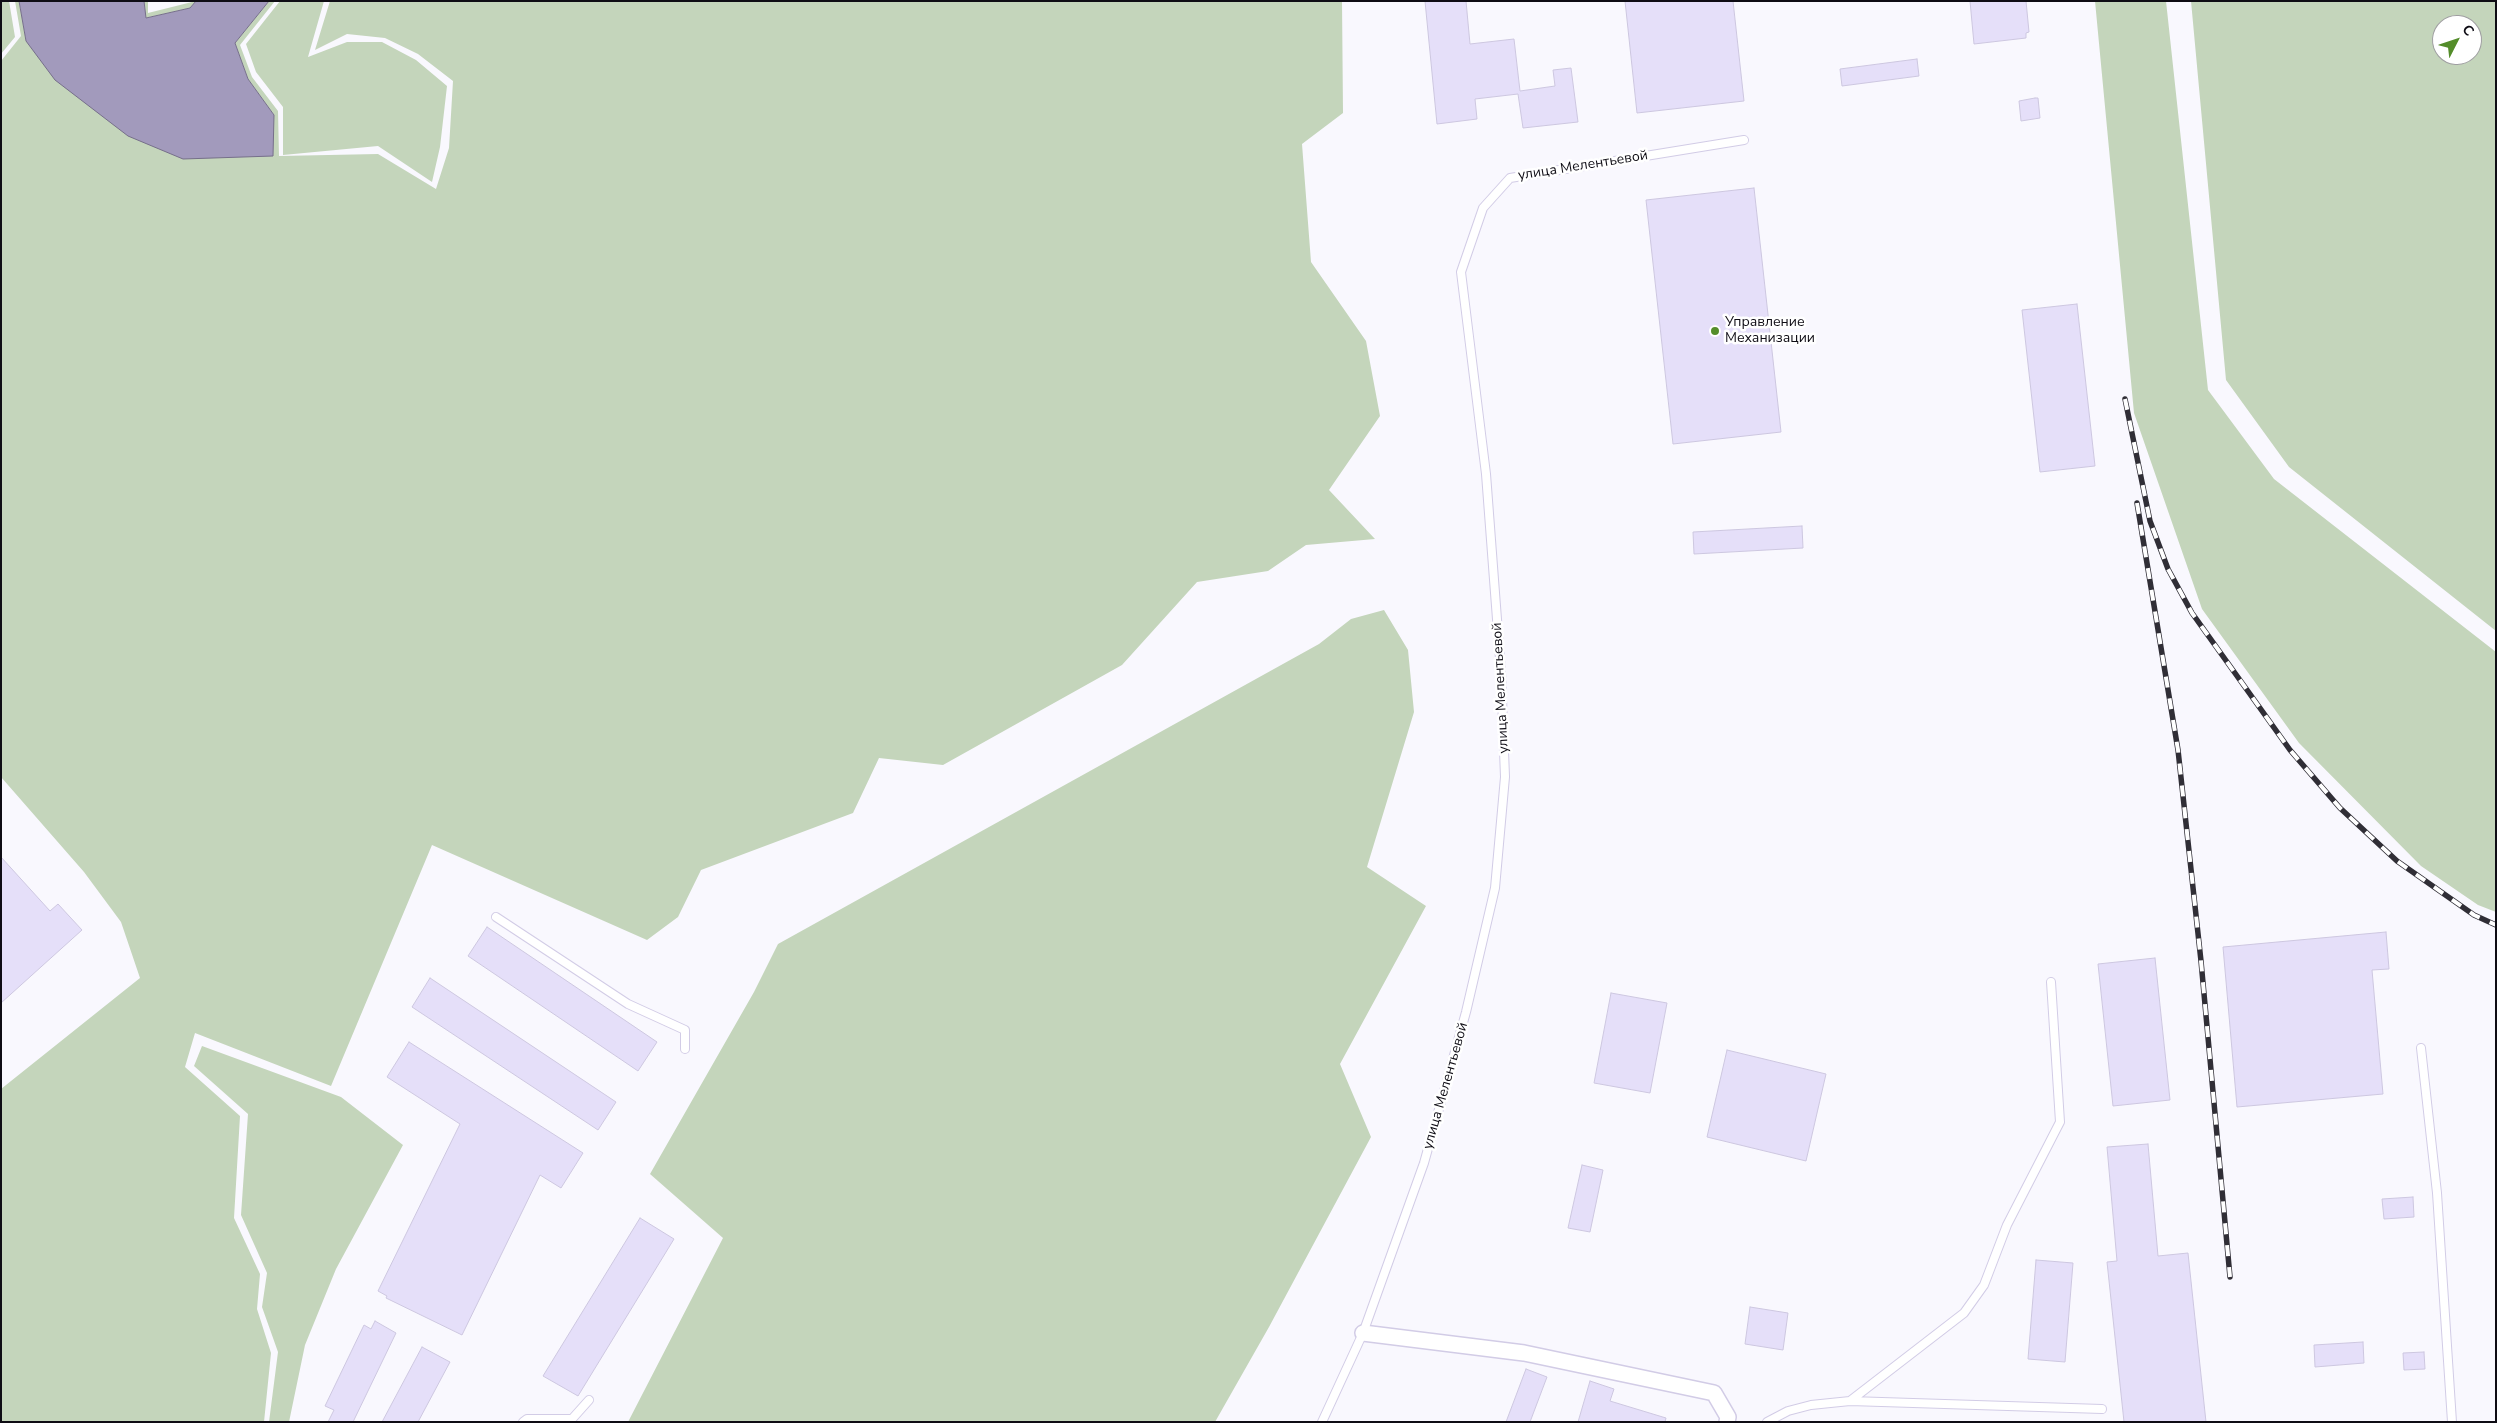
<!DOCTYPE html>
<html>
<head>
<meta charset="utf-8">
<style>
	body { margin:0 }
	#map { position:relative; width:2497px; height:1423px; overflow:hidden; background:#f9f8fe; font-family:"Nunito Sans",sans-serif }
	canvas { display:block }
	.frame { position:absolute; inset:0; border:2px solid #0e0c14; pointer-events:none }
	.north { position:absolute; left:2432px; top:15px; width:50px; height:50px; box-sizing:border-box; background:#fff; border:1px solid #9f9ea1; border-radius:50%; rotate:49deg; font-size:14px; font-weight:700; line-height:20px; text-align:center; color:#0e0c14 }
	.north::after { content:''; display:block; margin:auto; width:18px; height:22px; background:#548d2a; clip-path:polygon(50% 0,100% 100%,50% 72%,0 100%) }
</style>
</head>
<body>
<div id="map">
<canvas width="2497" height="1423"></canvas>
<div class="frame"></div>
<div class="north">С</div>
</div>
<script>
const g = document.querySelector('canvas').getContext('2d');
g.lineJoin = 'round';
function fill(path, color) {
  g.fillStyle = color;
  g.fill(path, 'evenodd');
}
function toPath(rows) {
  const path = new Path2D();
  for (const r of rows) {
    path.moveTo(r[0], r[1]);
    for (let i = 2; i < r.length; i += 2) path.lineTo(r[i], r[i + 1]);
  }
  return path;
}
function stroke(path, color, width, dash) {
  g.strokeStyle = color;
  g.lineWidth = width;
  g.lineCap = dash ? 'butt' : 'round';
  g.setLineDash(dash || []);
  g.stroke(path);
}
function drawText(font, color, halo, rows, align = 'center') {
  g.font = font + ' "Nunito Sans",sans-serif';
  g.lineWidth = 5;
  g.setLineDash([]);
  g.textBaseline = 'middle';
  g.strokeStyle = halo;
  g.fillStyle = color;
  for (const [text, x, y, turn = 0] of rows) {
    g.save();
    g.translate(x, y);
    g.rotate((+turn || 0) * Math.PI / 180);
    g.textAlign = isNaN(turn) ? turn : align;
    if (halo) g.strokeText(text, 0, 0);
    g.fillText(text, 0, 0);
    g.restore();
  }
}
fill(toPath([
	[1,1,9,1,15,37,1,54],
	[15,1,19,1,26,41,274,115,248,79,235,43,269,1,275,1,240,45,252,77,278,111,279,156,378,154,436,189,449,148,453,81,418,54,385,38,347,34,315,50,330,1,1342,1,1343,113,1302,144,1311,262,1366,341,1380,416,1329,490,1375,539,1306,545,1268,571,1197,582,1122,665,943,765,879,758,853,813,701,870,678,917,647,940,432,845,331,1086,195,1033,185,1067,240,1116,234,1218,260,1274,257,1309,271,1353,264,1422,1,1422,1,1089,140,978,121,922,84,872,1,777,1,61,21,36],
	[144,1,148,1,148,13,196,1,190,8,145,18],
	[280,1,324,1,308,57,347,42,382,42,416,60,447,86,440,147,432,182,378,146,283,155,283,107,256,72,246,44],
	[2095,1,2166,1,2208,390,2274,479,2496,652,2496,912,2478,905,2421,866,2299,743,2202,609,2134,413],
	[2191,1,2496,1,2496,631,2289,467,2226,380],
	[2442,25,2472,25,2472,55,2442,55],
	[1384,610,1408,650,1414,712,1367,867,1426,906,1340,1064,1371,1137,1269,1327,1215,1422,628,1422,723,1238,650,1174,754,992,778,944,1319,644,1351,619],
	[202,1046,341,1097,403,1145,336,1269,305,1345,289,1422,269,1422,278,1352,262,1307,267,1273,241,1215,248,1114,194,1066]
]), '#c4d5bb');
const water = toPath([
	[19,1,144,1,146,18,190,8,196,1,269,1,235,43,248,79,274,115,273,156,183,159,128,136,55,80,26,41,19,1]
]);
fill(water, '#a29abc');
stroke(water, '#766f8a', 1);
const building = toPath([
	[1425,1,1466,1,1470,44,1514,39,1520,91,1555,86,1553,70,1571,68,1578,122,1523,128,1518,94,1475,99,1477,119,1437,124,1425,1],
	[1625,1,1733,1,1744,101,1637,113,1625,1],
	[1970,1,2026,1,2029,32,2026,33,2026,38,1974,44,1970,1],
	[1917,59,1919,76,1842,86,1840,69,1917,59],
	[2035,98,2038,98,2040,118,2021,121,2019,101,2035,98],
	[1754,188,1781,432,1673,444,1646,200,1754,188],
	[2077,304,2095,466,2040,472,2022,310,2077,304],
	[1802,526,1803,548,1694,554,1693,532,1802,526],
	[1,857,50,911,58,904,82,930,1,1003,1,857],
	[487,927,657,1042,638,1071,468,956,487,927],
	[2386,932,2389,969,2372,970,2383,1094,2237,1107,2223,947,2386,932],
	[2155,958,2170,1100,2113,1106,2098,964,2155,958],
	[430,978,616,1102,598,1130,412,1007,430,978],
	[1611,993,1667,1003,1650,1093,1594,1083,1611,993],
	[409,1042,583,1153,561,1188,540,1175,462,1335,386,1298,387,1296,378,1291,460,1124,387,1077,409,1042],
	[1727,1050,1826,1074,1806,1161,1707,1137,1727,1050],
	[2148,1144,2158,1256,2188,1253,2206,1422,2124,1422,2107,1262,2117,1261,2107,1147,2148,1144],
	[1582,1165,1603,1170,1590,1232,1568,1228,1582,1165],
	[2413,1197,2414,1217,2384,1219,2382,1199,2413,1197],
	[640,1218,674,1239,578,1396,543,1376,640,1218],
	[2036,1260,2073,1263,2065,1362,2028,1359,2036,1260],
	[1750,1307,1788,1313,1783,1350,1745,1344,1750,1307],
	[375,1321,396,1333,353,1422,328,1422,334,1410,325,1406,364,1325,371,1329,375,1321],
	[2363,1342,2364,1363,2315,1367,2314,1345,2363,1342],
	[422,1347,450,1362,418,1422,382,1422,422,1347],
	[2424,1352,2425,1369,2404,1370,2403,1353,2424,1352],
	[1526,1369,1547,1377,1530,1422,1506,1422,1526,1369],
	[1590,1381,1614,1389,1610,1401,1666,1418,1665,1422,1578,1422,1590,1381]
]);
fill(building, '#e5dff9');
stroke(building, '#cdc7e0', 1);
const lane = toPath([
	[496,917,628,1004,685,1030,685,1049],
	[2421,1048,2437,1193,2452,1422],
	[1850,1401,1964,1313,1984,1285,2007,1225,2060,1122,2051,982],
	[523,1422,527,1419,572,1419,589,1400],
	[1322,1422,1363,1333,1424,1163,1466,1012,1495,888,1505,777,1501,672,1486,474,1461,272,1483,208,1510,178,1744,140],
	[1767,1422,1788,1411,1811,1405,1850,1401,2102,1409]
]);
const street = toPath([
	[1363,1333,1524,1353,1714,1393,1728,1417,1727,1422]
]);
stroke(lane, '#d2cce6', 10);
stroke(street, '#d2cce6', 18);
stroke(lane, '#fff', 8);
stroke(street, '#fff', 15);
const rail = toPath([
	[2125,399,2150,521,2168,569,2192,613,2290,750,2340,808,2397,861,2474,915,2496,925],
	[2137,503,2178,750,2201,961,2230,1277]
]);
stroke(rail, '#302e36', 5.5);
stroke(rail, '#fff', 4, [11]);
for (const [x, y, r, color] of [
	[1715,331,5,"#548d2a"]
]) {
  const dot = new Path2D();
  dot.arc(x, y, r, 0, 2 * Math.PI);
  g.fillStyle = color;
  g.fill(dot);
  stroke(dot, '#fff', 2);
}
drawText('14px', '#0e0c14', '#fff', [
	["улица Мелентьевой",1583,166,-9],
	["улица Мелентьевой",1501,688,-93],
	["улица Мелентьевой",1446,1086,-74]
]);
drawText('14px', '#0e0c14', '#fff', [
	["Управление",1725,323],
	["Механизации",1725,339]
], 'left');
</script>
</body>
</html>
